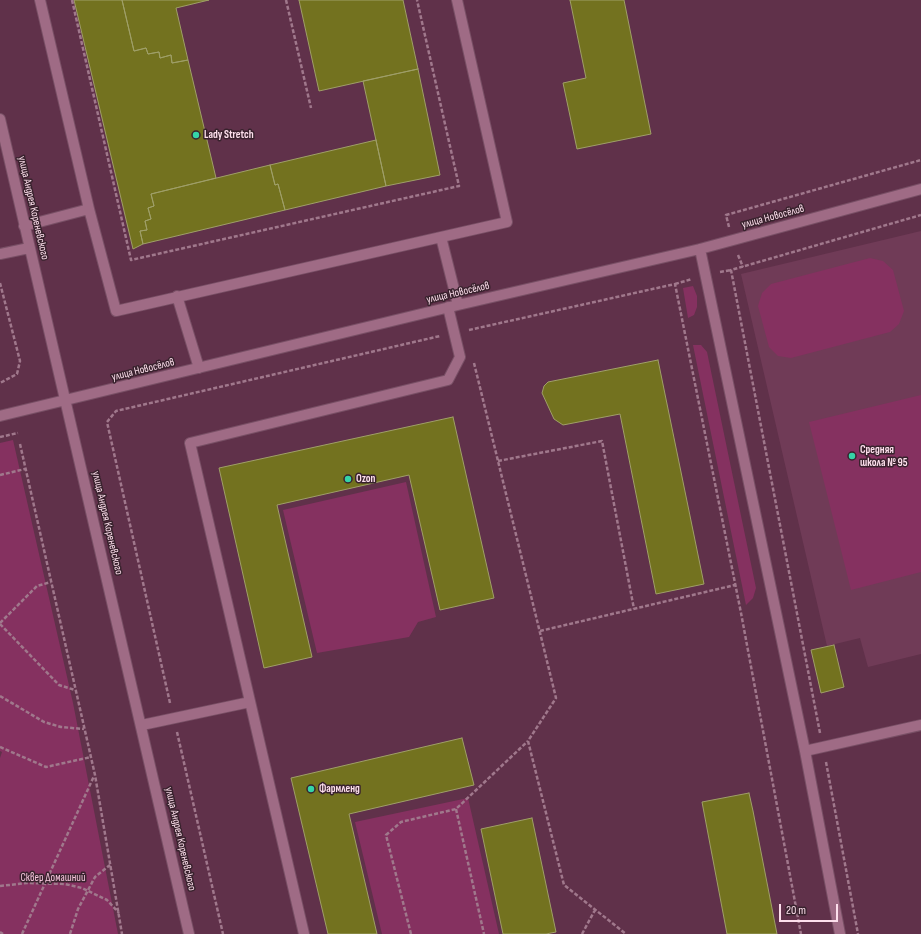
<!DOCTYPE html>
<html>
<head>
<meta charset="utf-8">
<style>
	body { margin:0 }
	#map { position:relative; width:921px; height:934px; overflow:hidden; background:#60314a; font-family:"Sofia Sans Condensed",sans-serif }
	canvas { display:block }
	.scale { position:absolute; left:779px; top:904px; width:59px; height:18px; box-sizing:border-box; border:2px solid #fddfec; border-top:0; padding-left:5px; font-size:12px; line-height:14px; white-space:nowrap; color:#fddfec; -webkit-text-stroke:3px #38222d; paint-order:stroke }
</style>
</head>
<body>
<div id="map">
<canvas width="921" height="934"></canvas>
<div class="scale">20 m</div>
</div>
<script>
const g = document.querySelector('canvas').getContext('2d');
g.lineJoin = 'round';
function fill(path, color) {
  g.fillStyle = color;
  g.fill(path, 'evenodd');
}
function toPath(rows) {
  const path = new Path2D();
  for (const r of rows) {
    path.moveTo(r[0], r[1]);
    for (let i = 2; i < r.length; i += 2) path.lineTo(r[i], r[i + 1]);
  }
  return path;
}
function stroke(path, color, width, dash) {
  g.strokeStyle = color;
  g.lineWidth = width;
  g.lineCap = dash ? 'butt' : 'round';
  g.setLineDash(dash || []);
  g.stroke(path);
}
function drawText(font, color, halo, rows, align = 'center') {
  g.font = font + ' "Sofia Sans Condensed",sans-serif';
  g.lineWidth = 3;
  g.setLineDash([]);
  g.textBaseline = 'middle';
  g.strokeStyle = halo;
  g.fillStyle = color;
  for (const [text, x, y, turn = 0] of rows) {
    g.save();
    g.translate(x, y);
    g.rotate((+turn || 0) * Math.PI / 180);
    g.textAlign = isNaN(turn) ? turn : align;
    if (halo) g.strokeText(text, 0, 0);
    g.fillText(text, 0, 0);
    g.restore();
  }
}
fill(toPath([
	[921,231,921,654,868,667,860,638,827,646,741,274]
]), '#703b57');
fill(toPath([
	[870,258,883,261,893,270,904,311,899,324,890,332,791,358,778,356,769,347,758,306,762,293,771,284],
	[693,286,697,296,697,307,694,315,688,318,683,288],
	[693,345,701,345,707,352,756,588,753,598,746,605],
	[921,395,921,572,851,590,809,422],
	[13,440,73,703,118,934,0,934,0,758,2,752,0,751,0,443],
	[406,482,436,617,418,622,409,637,317,653,283,510],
	[468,798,499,934,382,934,355,822]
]), '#853160');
const building = toPath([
	[74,0,122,0,134,51,146,48,148,54,159,52,160,58,171,55,172,63,188,60,216,178,151,194,154,206,148,208,151,219,145,221,147,230,140,231,143,244,133,249,74,0],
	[122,0,209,0,176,8,188,60,172,63,171,55,160,58,159,52,148,54,146,48,134,51,122,0],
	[299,0,403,0,418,69,319,91,299,0],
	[570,0,624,0,651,134,577,149,563,83,586,78,570,0],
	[418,69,440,175,386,186,363,81,418,69],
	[376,140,386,186,285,210,278,184,275,185,270,165,376,140],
	[270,165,275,185,278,184,285,210,143,244,140,231,147,230,145,221,151,219,148,208,154,206,151,194,270,165],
	[658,360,704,584,656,594,620,414,563,425,554,419,542,393,544,386,548,382,658,360],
	[453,417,494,598,440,610,409,475,277,505,312,657,264,668,219,468,453,417],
	[834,645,844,687,821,693,811,650,834,645],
	[462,738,474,785,349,814,377,934,328,934,291,778,462,738],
	[749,793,753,811,777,934,727,934,702,802,749,793],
	[532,818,556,932,546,934,503,934,481,829,532,818]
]);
fill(building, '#73721f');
stroke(building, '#9f9f68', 1);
const minor = toPath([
	[40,0,89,209],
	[0,119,189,934],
	[24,226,89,209,116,311,507,222,457,0],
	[441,237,458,305],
	[700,249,805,751,840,934],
	[0,254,29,248],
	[177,296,199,368],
	[0,416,458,305,700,249,921,189],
	[142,725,250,702],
	[805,751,921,725],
	[304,934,190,443,448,380,460,357,448,307]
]);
stroke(minor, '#784f65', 12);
stroke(toPath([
	[72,0,131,260,459,186,417,0],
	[286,0,311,108],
	[729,227,726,215,921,160],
	[738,255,743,267],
	[720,272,731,270],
	[0,283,20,361,17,374,0,383],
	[675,284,692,279],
	[469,330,675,284,741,613,801,934],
	[474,363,556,698,528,741,564,885,626,934],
	[0,437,18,433],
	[20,444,95,775,122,934],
	[498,461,602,441,634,609],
	[0,475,25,469],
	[0,623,37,586,51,582],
	[0,624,59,685,75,690],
	[540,631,735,585],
	[0,696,44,722,61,727,84,729],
	[170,703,107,422,116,411,440,336],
	[177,732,223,934],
	[820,733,731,270,921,215],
	[0,747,46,767,91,757],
	[826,762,858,934],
	[456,809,484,934],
	[0,886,27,883,65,884,82,888,107,900,119,913],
	[0,932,3,934],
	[22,934,94,776],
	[70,934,78,909,95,877,110,865],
	[411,934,386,835,401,822,456,809,528,741],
	[582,934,595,910]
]), '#a0788c', 2.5, [4, 2]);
stroke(minor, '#9f6b85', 10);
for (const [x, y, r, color] of [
	[196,135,4,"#35d4a7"],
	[852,456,4,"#35d4a7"],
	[348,479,4,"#35d4a7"],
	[311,789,4,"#35d4a7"]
]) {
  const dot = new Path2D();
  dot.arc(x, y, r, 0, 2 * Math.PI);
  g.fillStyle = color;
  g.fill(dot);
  stroke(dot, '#38222d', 1.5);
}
drawText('bold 11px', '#fddfec', '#38222d', [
	["Lady Stretch",204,135],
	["Средняя",860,450],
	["школа № 95",860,463],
	["Ozon",356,479],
	["Фармленд",319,789]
], 'left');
drawText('11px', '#fddfec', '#38222d', [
	["улица Андрея Кореневского",33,208,77],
	["улица Новосёлов",773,217,-15],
	["улица Новосёлов",458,293,-13],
	["улица Новосёлов",143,370,-14],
	["улица Андрея Кореневского",107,523,77],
	["улица Андрея Кореневского",180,839,77]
]);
drawText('11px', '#f7c6dd', '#38222d', [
	["Сквер Домашний",53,878]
]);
</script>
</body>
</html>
